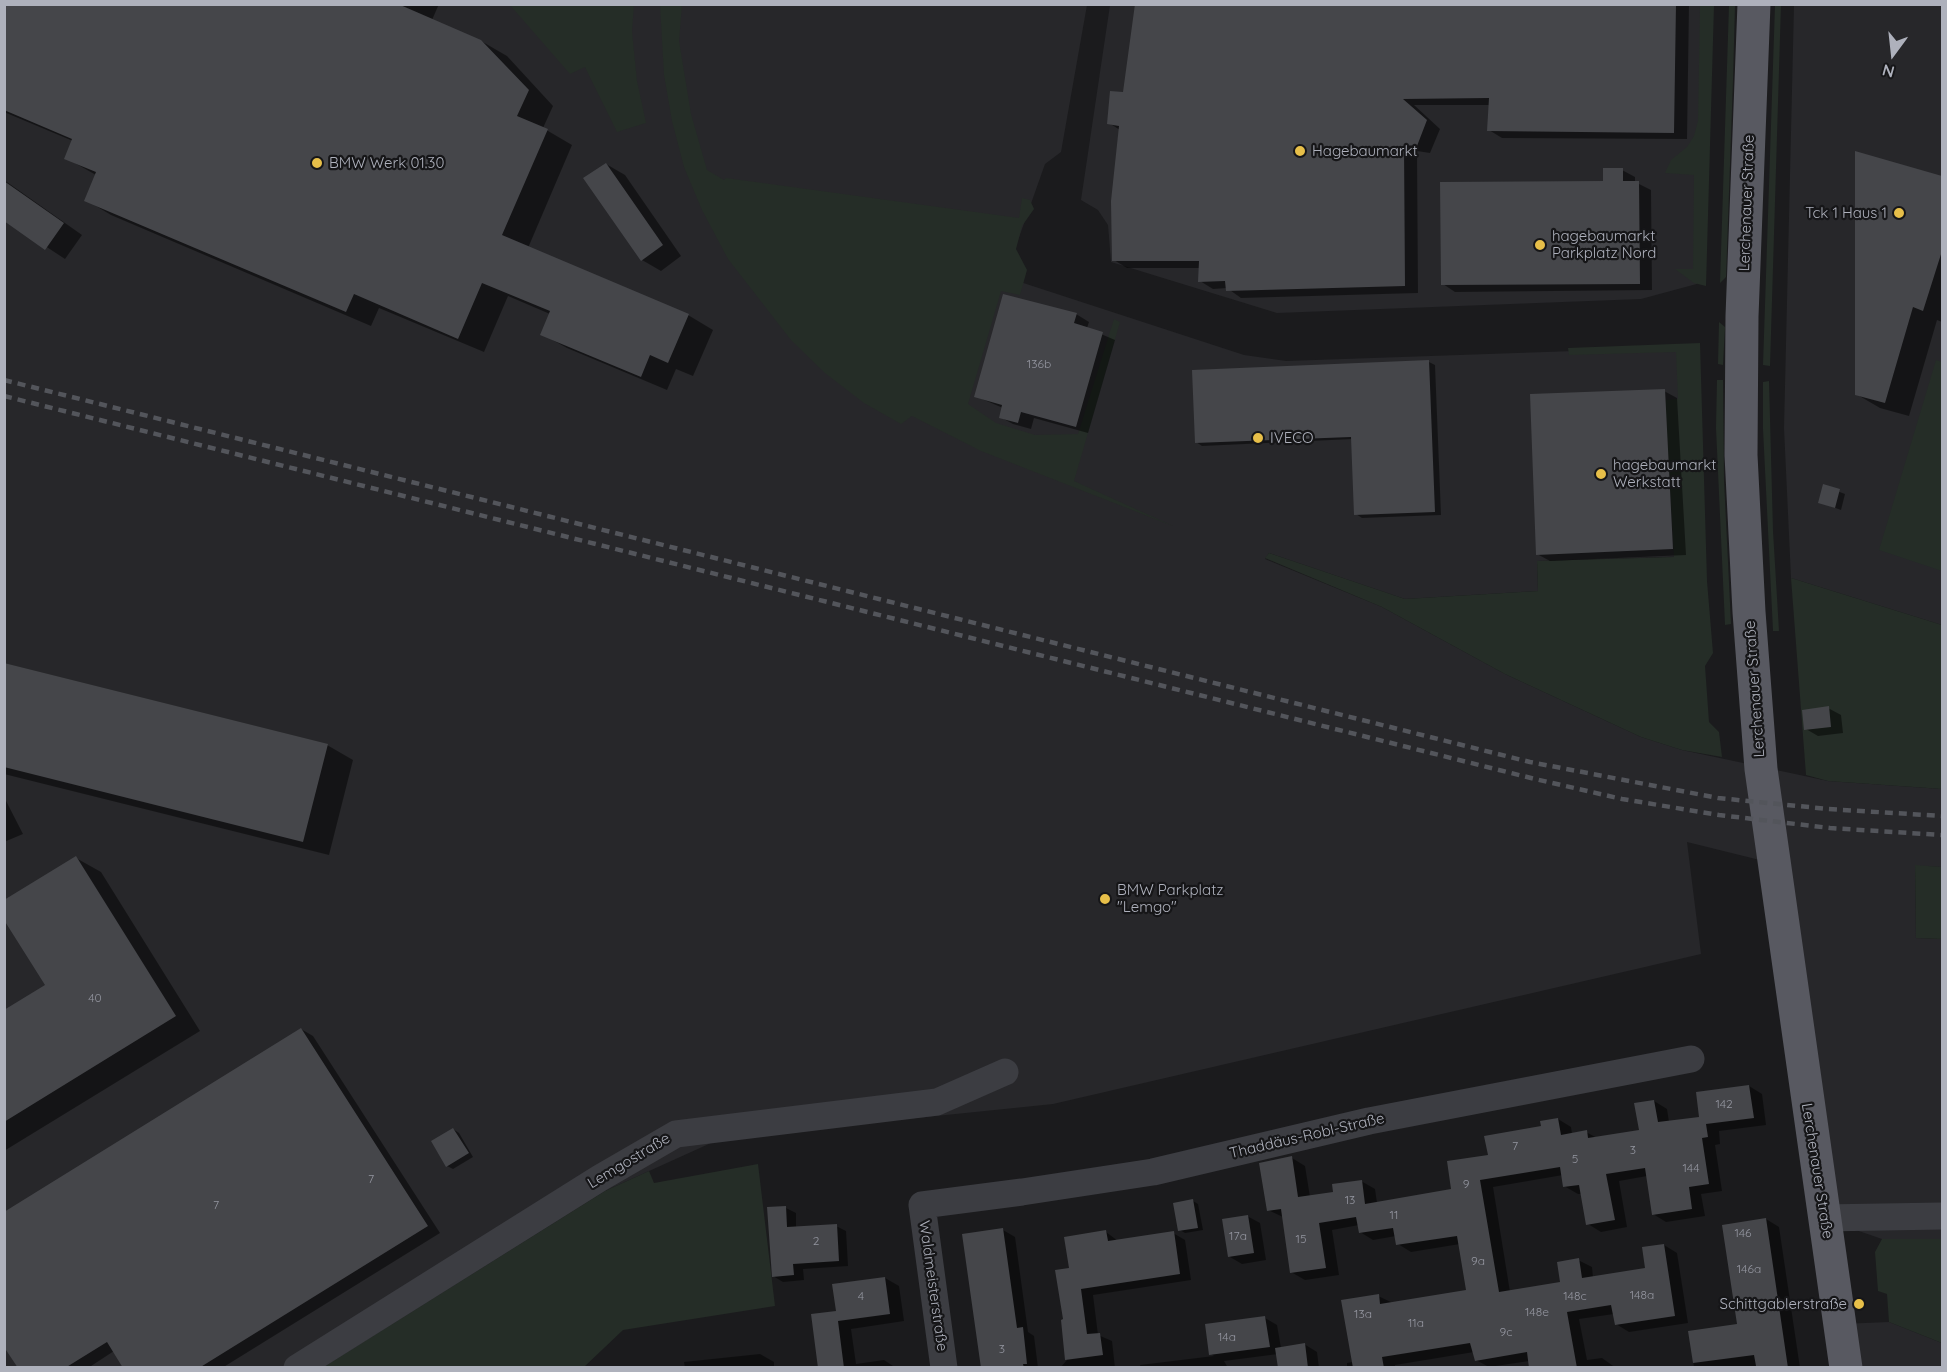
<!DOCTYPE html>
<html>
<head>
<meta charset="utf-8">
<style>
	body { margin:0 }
	#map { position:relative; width:1947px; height:1372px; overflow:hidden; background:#1b1b1d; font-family:Quicksand,sans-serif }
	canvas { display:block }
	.frame { position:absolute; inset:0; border:6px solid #aeb1bc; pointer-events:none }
	.north { position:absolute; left:1863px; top:24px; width:60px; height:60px; -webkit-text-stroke:4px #161618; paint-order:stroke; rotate:195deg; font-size:16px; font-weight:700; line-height:24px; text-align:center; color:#aeb1bc }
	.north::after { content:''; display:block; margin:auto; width:21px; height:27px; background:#aeb1bc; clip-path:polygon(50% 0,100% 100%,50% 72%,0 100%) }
</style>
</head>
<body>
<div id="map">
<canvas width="1947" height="1372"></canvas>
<div class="frame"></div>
<div class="north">N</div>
</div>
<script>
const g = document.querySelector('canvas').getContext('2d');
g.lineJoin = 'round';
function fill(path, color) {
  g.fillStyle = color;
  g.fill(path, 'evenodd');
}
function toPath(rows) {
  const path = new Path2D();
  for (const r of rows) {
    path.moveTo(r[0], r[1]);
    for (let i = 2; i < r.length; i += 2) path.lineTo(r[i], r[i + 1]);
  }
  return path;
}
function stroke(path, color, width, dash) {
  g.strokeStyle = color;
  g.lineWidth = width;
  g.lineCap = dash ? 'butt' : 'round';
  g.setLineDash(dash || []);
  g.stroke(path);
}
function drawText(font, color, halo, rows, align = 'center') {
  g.font = font + ' Quicksand,sans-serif';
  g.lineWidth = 4.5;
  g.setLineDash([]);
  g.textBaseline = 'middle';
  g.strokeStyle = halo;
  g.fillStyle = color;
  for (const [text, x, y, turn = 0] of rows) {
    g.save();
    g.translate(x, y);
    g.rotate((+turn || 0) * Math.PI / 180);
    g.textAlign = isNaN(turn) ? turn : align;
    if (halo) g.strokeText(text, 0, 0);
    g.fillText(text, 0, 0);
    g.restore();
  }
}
fill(toPath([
	[5,5,1087,5,1061,152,1045,164,1005,277,1244,355,1286,361,1690,347,1690,556,1537,561,1538,591,1405,599,1269,553,1265,559,1382,607,1505,674,1641,737,1682,750,1828,781,1942,789,1942,867,1915,866,1916,938,1942,939,1942,1239,1882,1239,1824,1219,1776,864,1687,842,1701,954,1053,1104,722,1138,605,1191,322,1367,5,1368],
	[1110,5,1709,5,1704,282,1641,299,1277,313,1111,262,1108,225,1098,210,1081,200],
	[1794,5,1942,5,1942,625,1791,578,1784,428],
	[1889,1322,1942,1343,1942,1367,1847,1367,1841,1324]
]), '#27272a');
fill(toPath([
	[1781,4,1770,366,1763,365,1775,5],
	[510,5,634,5,632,31,637,81,646,123,617,132,585,67,570,74],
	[660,5,682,5,679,41,691,114,707,170,724,180,726,178,1019,218,1022,198,1030,200,1034,209,1022,226,1016,249,1027,270,1020,295,1001,291,968,404,996,423,1035,435,1078,434,1114,319,1120,322,1074,481,1173,526,981,451,912,416,901,424,864,403,825,373,791,340,728,259,702,210,684,167,672,121,664,75],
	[1700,5,1714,5,1706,286,1694,283,1675,269,1693,269,1694,175,1665,173,1671,160,1687,147,1694,136,1698,121],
	[1729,5,1735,5,1733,80,1726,277,1720,283],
	[1719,322,1725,327,1723,365,1718,364],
	[1700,343,1707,581,1713,653,1705,666,1709,722,1719,732,1722,757,1682,750,1641,737,1505,674,1382,607,1265,558,1269,553,1405,599,1538,591,1537,561,1674,557,1665,400,1678,399,1676,352,1569,355,1568,348],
	[1936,360,1942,362,1942,571,1879,550],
	[1717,380,1723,380,1724,480,1731,624,1725,625,1716,428],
	[1769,381,1773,531,1779,631,1773,631,1763,429,1763,382],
	[1791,578,1942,625,1942,789,1828,781,1806,775],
	[1915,865,1942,867,1942,939,1916,938],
	[758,1164,775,1306,623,1330,584,1367,322,1368,605,1191,649,1171,654,1183],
	[1882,1239,1942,1239,1942,1343,1889,1322,1887,1294,1878,1291,1875,1252]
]), '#252d27');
fill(toPath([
	[4,4,439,4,432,20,481,41,507,56,553,106,543,128,572,145,528,248,688,315,713,330,693,376,676,369,667,390,567,348,542,334,550,314,508,296,484,352,379,308,371,326,111,215,86,200,96,175,66,158,73,141,4,112],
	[1136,4,1689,4,1687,139,1502,138,1489,130,1490,105,1414,105,1440,129,1430,153,1417,151,1418,293,1241,298,1227,288,1213,289,1200,281,1200,268,1127,268,1114,260,1120,130,1109,123,1124,94],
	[1857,153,1942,178,1942,322,1937,320,1909,416,1880,408,1856,394],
	[606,164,625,175,681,256,661,271,642,260],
	[1622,170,1635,177,1635,182,1651,190,1652,290,1455,292,1443,284],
	[4,180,82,235,65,259,4,219],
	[1076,314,1089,322,1087,328,1115,340,1088,433,1034,418,1031,429,1013,424,1000,417,1003,408,975,396],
	[1429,362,1435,365,1441,515,1362,518,1356,514,1353,439,1202,446,1196,442],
	[1664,391,1677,398,1686,555,1550,561,1537,554],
	[1824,486,1845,494,1841,510,1819,502],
	[4,664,327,745,353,760,329,855,4,774],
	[1828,708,1841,715,1843,733,1818,736,1806,729],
	[4,797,23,834,4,842],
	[76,858,101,872,200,1031,4,1151,4,1012,47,986],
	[301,1029,313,1036,440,1233,222,1368,125,1368,114,1351,88,1368,19,1368],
	[1749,1086,1762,1094,1766,1125,1719,1131,1720,1144,1715,1145,1722,1191,1701,1194,1705,1216,1666,1222,1653,1214,1647,1176,1619,1181,1627,1227,1601,1232,1588,1224,1582,1194,1578,1194,1564,1186,1563,1175,1493,1187,1510,1292,1562,1284,1578,1260,1592,1267,1593,1278,1647,1270,1664,1245,1677,1253,1688,1323,1629,1332,1616,1324,1614,1314,1579,1319,1587,1360,1602,1358,1616,1368,1530,1368,1529,1361,1489,1367,1476,1360,1474,1352,1395,1365,1395,1368,1347,1368,1347,1363,1353,1362,1378,1296,1393,1303,1468,1291,1460,1244,1411,1252,1398,1244,1396,1236,1373,1240,1360,1232,1359,1225,1332,1230,1339,1275,1305,1280,1291,1272,1283,1217,1268,1210,1292,1158,1305,1166,1310,1197,1335,1194,1361,1181,1375,1189,1377,1203,1453,1191,1489,1156,1558,1119,1571,1127,1572,1134,1586,1132,1597,1138,1640,1131,1654,1101,1667,1109,1669,1122,1701,1118],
	[453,1129,459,1133,473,1157,453,1169,447,1166],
	[1193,1201,1198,1204,1203,1230,1185,1233,1180,1230],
	[786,1208,796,1213,796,1228,836,1226,846,1231,848,1266,803,1269,804,1280,783,1282,773,1276],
	[1247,1216,1260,1223,1266,1260,1242,1264,1230,1257],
	[1766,1219,1779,1227,1800,1368,1694,1368,1690,1332,1739,1325],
	[1003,1230,1015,1237,1028,1332,1034,1336,1038,1368,983,1368],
	[1106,1232,1118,1241,1173,1233,1185,1240,1191,1280,1093,1295,1098,1335,1112,1341,1115,1368,1060,1368,1067,1360,1062,1321,1064,1320,1070,1269],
	[885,1278,899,1286,904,1321,851,1329,856,1364,884,1360,896,1368,820,1368,837,1312,834,1285],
	[1265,1318,1277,1325,1281,1348,1304,1344,1317,1352,1319,1368,1279,1368,1278,1354,1224,1361,1228,1368,1141,1368,1140,1365,1214,1356,1211,1354],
	[760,1354,774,1362,774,1368,685,1368,684,1362]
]), '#0007');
fill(toPath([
	[4,4,398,4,481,40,529,90,517,116,548,129,502,235,689,314,668,363,650,355,641,377,540,335,550,311,482,283,458,339,354,294,346,312,84,201,96,172,64,159,72,139,4,110],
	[1135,4,1676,4,1674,133,1487,131,1489,98,1403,99,1427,120,1417,146,1404,145,1405,286,1226,291,1225,281,1198,282,1199,261,1112,261,1111,201,1119,126,1107,124,1110,91,1123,92],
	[1855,151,1942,176,1942,251,1923,311,1913,307,1885,403,1855,395],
	[606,163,663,245,641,261,583,178],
	[1603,168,1623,168,1623,181,1639,181,1640,284,1441,285,1440,182,1603,181],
	[4,181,64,223,45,250,4,221],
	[1003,294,1077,313,1074,323,1103,332,1076,427,1021,412,1018,423,999,418,1002,405,974,397],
	[1429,360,1435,512,1354,515,1351,437,1195,443,1192,370],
	[1665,389,1673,549,1536,555,1530,394],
	[1823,484,1840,489,1835,508,1818,503],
	[4,663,328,744,303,842,4,767],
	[1829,706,1831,727,1804,730,1802,710],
	[76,856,176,1016,4,1122,4,1010,45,985,4,920,4,900],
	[301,1028,428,1226,199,1368,123,1368,107,1342,65,1368,18,1368,4,1347,4,1212],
	[1749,1085,1754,1118,1706,1124,1708,1137,1702,1138,1709,1184,1689,1187,1692,1209,1652,1215,1645,1168,1606,1174,1615,1220,1586,1225,1579,1185,1563,1187,1560,1167,1480,1180,1499,1292,1560,1282,1557,1262,1579,1258,1582,1278,1645,1268,1642,1247,1664,1244,1675,1316,1615,1325,1611,1305,1567,1312,1577,1368,1529,1368,1527,1352,1475,1361,1470,1343,1382,1357,1384,1368,1353,1368,1341,1300,1379,1294,1380,1304,1466,1290,1457,1236,1396,1245,1393,1228,1359,1233,1356,1217,1319,1223,1326,1268,1290,1273,1281,1209,1267,1211,1259,1163,1292,1156,1298,1197,1333,1192,1332,1184,1362,1180,1365,1204,1451,1189,1447,1161,1488,1155,1484,1136,1541,1126,1540,1121,1558,1118,1561,1135,1587,1130,1588,1138,1639,1130,1634,1103,1654,1100,1658,1122,1699,1117,1696,1092],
	[453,1128,469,1153,446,1167,431,1141],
	[1193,1199,1198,1228,1178,1231,1173,1203],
	[786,1206,787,1227,837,1224,839,1261,793,1264,794,1275,772,1277,767,1207],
	[1248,1215,1254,1253,1228,1257,1222,1219],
	[1766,1218,1788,1368,1756,1366,1754,1355,1693,1363,1688,1331,1737,1324,1722,1225],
	[1003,1228,1017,1328,1023,1327,1027,1364,1023,1364,1024,1368,981,1368,962,1234],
	[1106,1230,1108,1241,1174,1231,1180,1274,1081,1289,1087,1334,1100,1333,1103,1355,1065,1360,1061,1320,1063,1319,1055,1270,1069,1268,1064,1237],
	[885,1277,890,1314,838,1321,844,1368,818,1368,811,1314,836,1311,832,1284],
	[1265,1316,1270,1347,1209,1355,1205,1324],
	[1305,1343,1308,1368,1278,1368,1275,1348]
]), '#45464a');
stroke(toPath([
	[1823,1218,1942,1216],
	[297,1368,600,1178,676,1134,937,1102,1005,1072],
	[944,1368,922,1205,1022,1192,1153,1172,1369,1121,1691,1059]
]), '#3c3d42', 27);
stroke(toPath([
	[1754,4,1742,316,1741,455,1749,612,1761,769,1846,1368]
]), '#585961', 33);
stroke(toPath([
	[4,380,1530,762,1718,798,1828,809,1942,816],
	[4,396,1535,779,1622,799,1719,815,1830,828,1942,835]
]), '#53555b', 4.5, [8, 6]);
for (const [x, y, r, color] of [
	[1300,151,6,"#e7bf49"],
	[317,163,6,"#e7bf49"],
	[1899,213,6,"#e7bf49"],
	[1540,245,6,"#e7bf49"],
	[1258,438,6,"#e7bf49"],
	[1601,474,6,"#e7bf49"],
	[1105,899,6,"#e7bf49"],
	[1859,1304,6,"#e7bf49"]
]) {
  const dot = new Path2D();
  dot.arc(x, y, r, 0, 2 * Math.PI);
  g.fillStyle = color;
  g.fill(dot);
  stroke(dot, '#161618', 2);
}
drawText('12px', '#9496a0', null, [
	["136b",1039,364],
	["40",95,998],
	["142",1724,1104],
	["7",1515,1146],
	["3",1633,1150],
	["5",1575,1159],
	["144",1691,1168],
	["7",371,1179],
	["9",1466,1184],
	["13",1350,1200],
	["7",216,1205],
	["11",1394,1215],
	["146",1743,1233],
	["17a",1238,1236],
	["15",1301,1239],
	["2",816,1241],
	["9a",1478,1261],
	["146a",1749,1269],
	["148a",1642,1295],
	["4",861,1296],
	["148c",1575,1296],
	["148e",1537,1312],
	["13a",1363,1314],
	["11a",1416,1323],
	["9c",1506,1332],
	["14a",1227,1337],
	["3",1002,1349]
]);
drawText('15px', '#aeb1bc', '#161618', [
	["Hagebaumarkt",1312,151],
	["BMW Werk 01.30",329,163],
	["Tck 1 Haus 1",1887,213,"right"],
	["hagebaumarkt",1552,236],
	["Parkplatz Nord",1552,253],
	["IVECO",1270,438],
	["hagebaumarkt",1613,465],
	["Werkstatt",1613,482],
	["BMW Parkplatz",1117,890],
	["\"Lemgo\"",1117,907],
	["Schittgablerstraße",1847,1304,"right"]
], 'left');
drawText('15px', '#aeb1bc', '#161618', [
	["Lerchenauer Straße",1747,203,-88],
	["Lerchenauer Straße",1755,689,-94],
	["Thaddäus-Robl-Straße",1307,1136,-13],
	["Lemgostraße",629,1161,-31],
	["Lerchenauer Straße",1817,1171,81],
	["Waldmeisterstraße",933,1286,82]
]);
</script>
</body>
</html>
